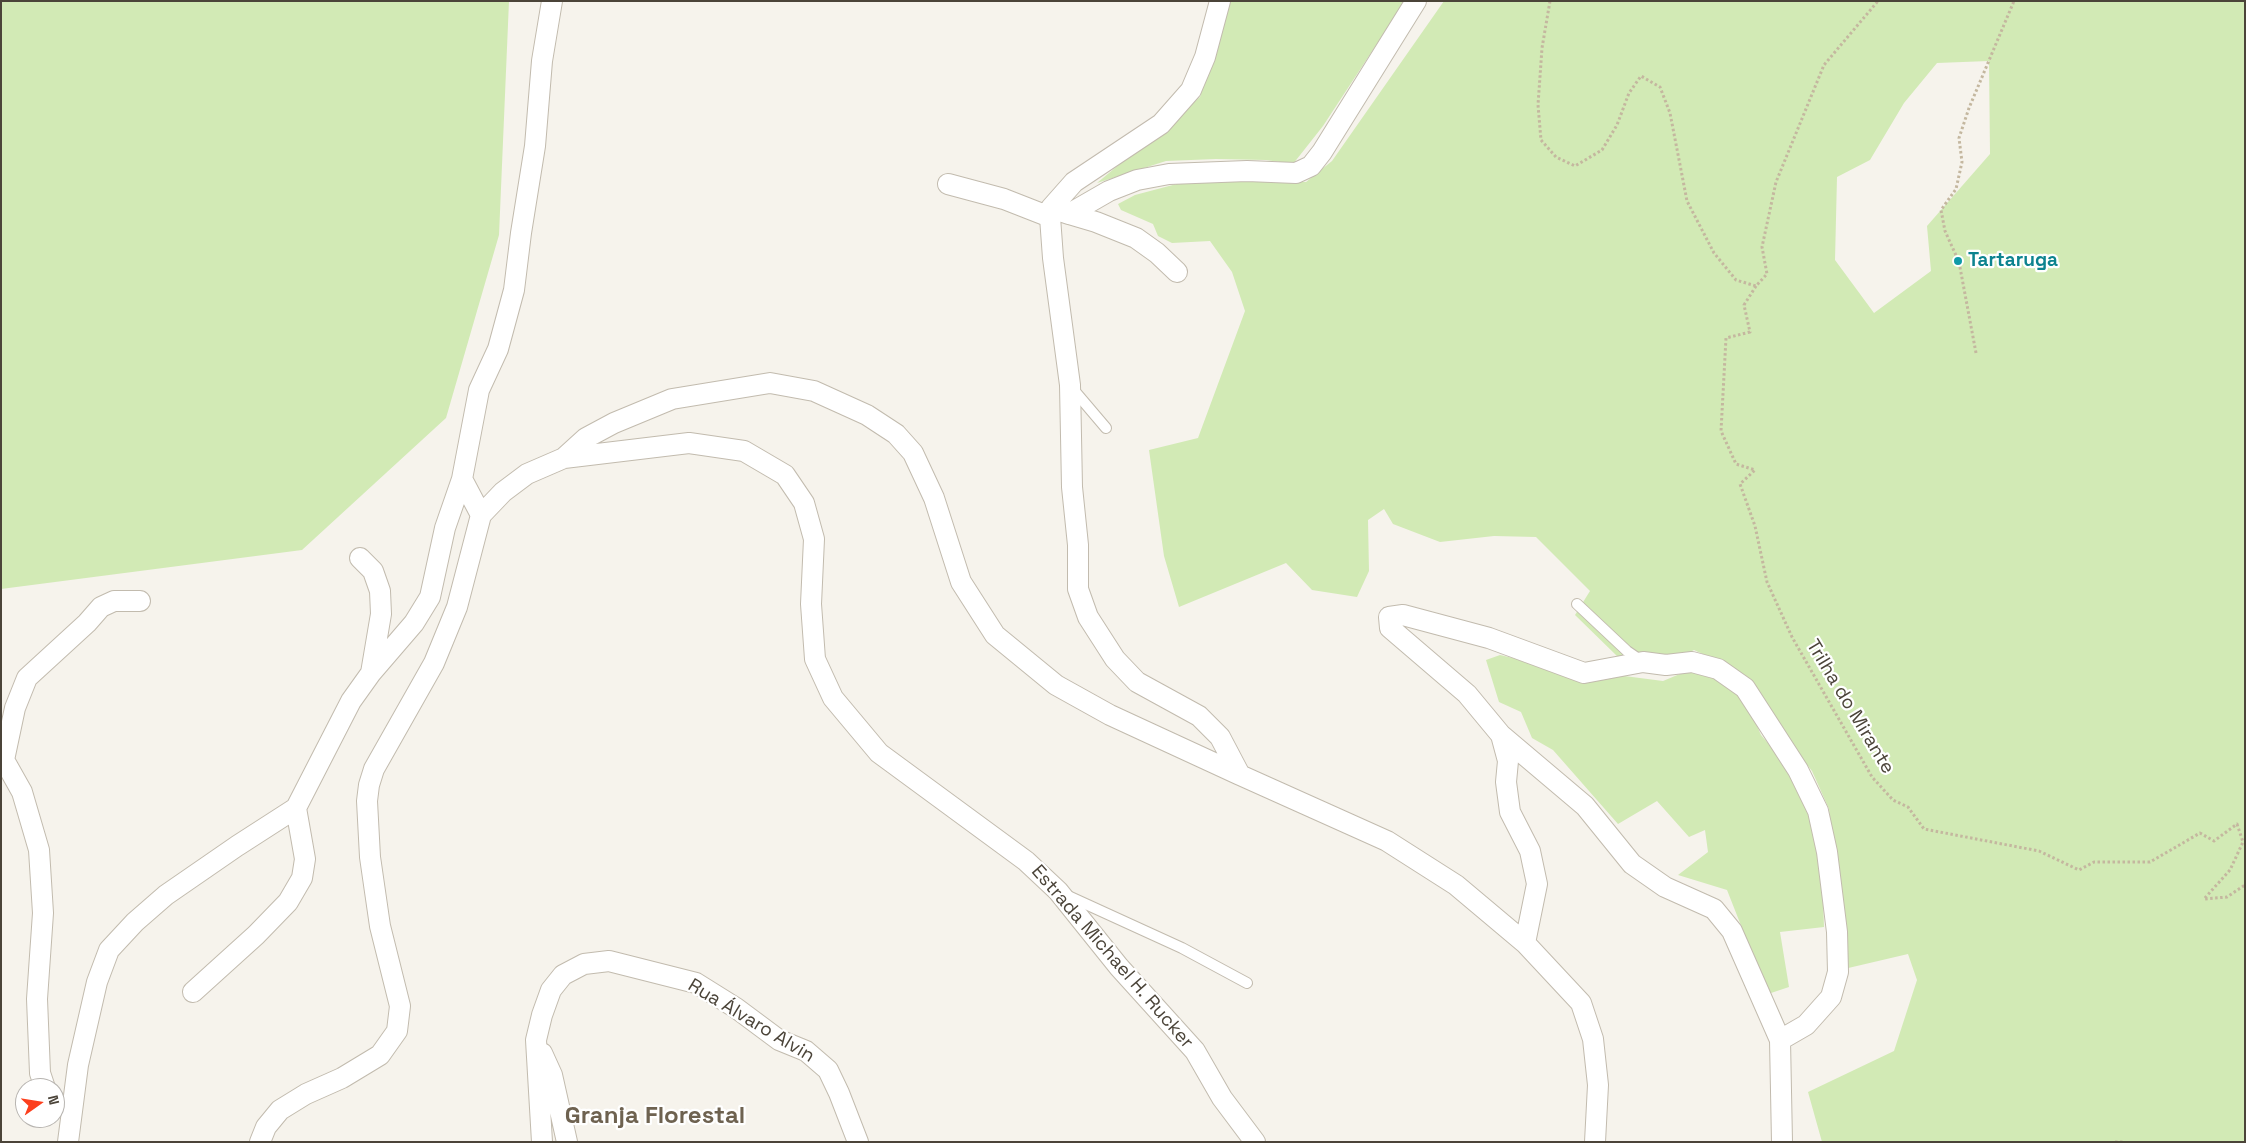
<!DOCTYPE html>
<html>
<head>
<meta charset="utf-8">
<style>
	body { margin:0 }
	#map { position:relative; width:2246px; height:1143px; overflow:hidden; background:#f6f3ec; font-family:"Space Grotesk",sans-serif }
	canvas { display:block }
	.frame { position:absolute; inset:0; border:2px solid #4b4439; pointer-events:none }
	.north { position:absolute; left:15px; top:1078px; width:50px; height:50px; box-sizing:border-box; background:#fff; border:1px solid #b7b4b0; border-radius:50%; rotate:77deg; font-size:14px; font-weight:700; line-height:20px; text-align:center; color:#4b4439 }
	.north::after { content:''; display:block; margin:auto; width:18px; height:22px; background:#fc3f1d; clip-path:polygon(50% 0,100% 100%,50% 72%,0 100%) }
</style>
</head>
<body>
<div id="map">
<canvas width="2246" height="1143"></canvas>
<div class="frame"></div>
<div class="north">N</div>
</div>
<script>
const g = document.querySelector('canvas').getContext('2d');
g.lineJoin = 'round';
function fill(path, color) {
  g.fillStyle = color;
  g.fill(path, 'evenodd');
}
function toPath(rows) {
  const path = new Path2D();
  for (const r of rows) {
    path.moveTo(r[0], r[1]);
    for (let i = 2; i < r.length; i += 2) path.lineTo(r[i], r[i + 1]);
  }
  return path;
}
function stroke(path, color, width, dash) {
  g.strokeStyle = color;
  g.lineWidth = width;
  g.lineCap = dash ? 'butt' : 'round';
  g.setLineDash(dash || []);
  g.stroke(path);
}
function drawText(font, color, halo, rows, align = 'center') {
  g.font = font + ' "Space Grotesk",sans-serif';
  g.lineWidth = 4.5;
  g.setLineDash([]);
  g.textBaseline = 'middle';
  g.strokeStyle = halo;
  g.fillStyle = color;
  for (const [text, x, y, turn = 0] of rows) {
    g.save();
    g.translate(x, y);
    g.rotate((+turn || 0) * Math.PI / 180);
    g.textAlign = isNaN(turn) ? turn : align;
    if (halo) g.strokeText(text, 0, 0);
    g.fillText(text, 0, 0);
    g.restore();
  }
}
fill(toPath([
	[1,1,509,1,499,235,446,418,302,550,1,589],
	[1225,1,1405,1,1323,126,1293,164,1266,160,1216,159,1166,161,1097,183,1200,97],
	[1444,1,2245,1,2245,1142,1822,1142,1808,1092,1894,1051,1917,980,1908,954,1844,969,1829,809,1812,771,1781,732,1733,668,1694,650,1664,665,1617,656,1575,615,1590,591,1536,537,1494,536,1440,542,1393,524,1384,509,1368,520,1369,571,1357,597,1312,590,1286,563,1179,607,1164,556,1149,450,1198,438,1245,311,1232,272,1210,241,1172,243,1158,236,1153,224,1121,210,1118,204,1135,195,1203,177,1266,182,1306,182,1332,161],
	[1989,61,1990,154,1927,226,1931,271,1874,313,1835,260,1837,177,1870,160,1904,103,1937,63],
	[1500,655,1547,666,1663,681,1699,666,1719,678,1747,703,1761,735,1799,779,1814,830,1822,871,1824,927,1780,932,1789,987,1768,994,1727,890,1678,875,1708,852,1705,830,1689,837,1657,801,1618,824,1553,750,1532,738,1521,712,1499,702,1486,660]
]), '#d2eab5');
const service = toPath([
	[1072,388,1106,428],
	[1577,604,1627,651,1643,662],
	[1066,895,1182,948,1247,983]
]);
const minor = toPath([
	[1220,1,1205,57,1191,90,1161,124,1074,182,1051,208,1069,214,1109,191,1137,180,1169,174,1247,171,1296,173,1311,166,1322,152,1416,1],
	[948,184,1004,199,1050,217],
	[1051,208,1050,217,1053,258,1070,385,1072,487,1078,545,1078,589,1088,617,1115,659,1137,682,1199,716,1220,737,1240,775,1387,841,1456,885,1525,943,1581,1003,1593,1039,1598,1085,1595,1142],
	[1069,214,1096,222,1136,238,1157,253,1177,272],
	[564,458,586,438,614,423,672,399,770,383,814,391,867,415,896,434,913,453,934,498,961,582,995,635,1056,685,1110,715,1240,775],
	[481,515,462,479,479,390,498,349,514,290,521,233,535,146,542,61,552,1],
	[360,558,373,571,380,591,381,614,371,673],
	[1501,735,1585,806,1632,864,1665,887,1714,909,1732,931,1780,1040,1782,1142],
	[4,760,15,708,27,678,87,623,101,607,114,601,140,601],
	[1,765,4,760,22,792,39,850,43,913,37,999,40,1073,45,1088],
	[1525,943,1537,884,1530,851,1510,812,1506,782,1508,761,1501,735,1467,694,1390,628,1389,617,1403,615,1489,638,1584,673,1643,662,1666,665,1692,662,1718,669,1745,688,1798,770,1818,811,1827,852,1837,932,1838,972,1831,997,1806,1025,1780,1040],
	[193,992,256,935,288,902,302,878,305,859,296,808],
	[542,1053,552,1075,567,1142],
	[68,1142,78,1065,97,982,109,950,135,922,166,895,237,846,296,808,351,701,371,673,414,623,430,597,445,528,462,479],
	[260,1142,266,1127,280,1110,306,1094,342,1078,380,1055,397,1031,400,1006,380,926,370,857,367,801,369,785,374,769,434,663,457,607,481,515,503,492,527,474,564,458,689,443,744,451,785,475,804,503,814,539,811,604,815,659,833,698,879,753,1026,861,1058,891,1119,967,1195,1051,1222,1098,1255,1142],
	[542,1142,536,1040,542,1015,551,990,563,975,584,964,609,961,696,983,736,1008,779,1040,806,1051,828,1070,839,1093,858,1142]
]);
stroke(service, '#c2bbae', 12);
stroke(minor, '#c2bbae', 22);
stroke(toPath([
	[1550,1,1542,48,1538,105,1541,140,1556,157,1575,166,1602,150,1617,125,1629,93,1641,76,1660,87,1670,113,1687,201,1714,253,1736,280,1756,286,1767,274,1762,247,1776,182,1824,65,1878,1],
	[1756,286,1744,305,1750,332,1726,338,1721,431,1736,464,1755,470,1740,484,1755,526,1767,582,1792,637,1872,777,1893,800,1908,807,1924,829,2039,851,2079,870,2094,862,2150,862,2200,833,2214,841,2237,824,2243,842,2230,870,2204,899,2227,897,2245,885],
	[1976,353,1959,262,1945,231,1941,210,1956,189,1962,162,1959,138,1969,108,2014,1],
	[2115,1142,2124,1142]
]), '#c4b79f', 3, [2.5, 2.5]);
stroke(service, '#fff', 10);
stroke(minor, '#fff', 20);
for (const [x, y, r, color] of [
	[1958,261,5,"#0f9aa8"]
]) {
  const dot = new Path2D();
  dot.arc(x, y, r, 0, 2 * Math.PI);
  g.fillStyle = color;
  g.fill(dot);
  stroke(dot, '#fff', 2);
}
drawText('bold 19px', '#0d838f', '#fff', [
	["Tartaruga",1968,261]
], 'left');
drawText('19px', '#4b4439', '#fff', [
	["Trilha do Mirante",1850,707,59],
	["Estrada Michael H. Rucker",1112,957,49],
	["Rua Álvaro Alvin",751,1021,31]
]);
drawText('bold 24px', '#6e6250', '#fff', [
	["Granja Florestal",655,1116]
]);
</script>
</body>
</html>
